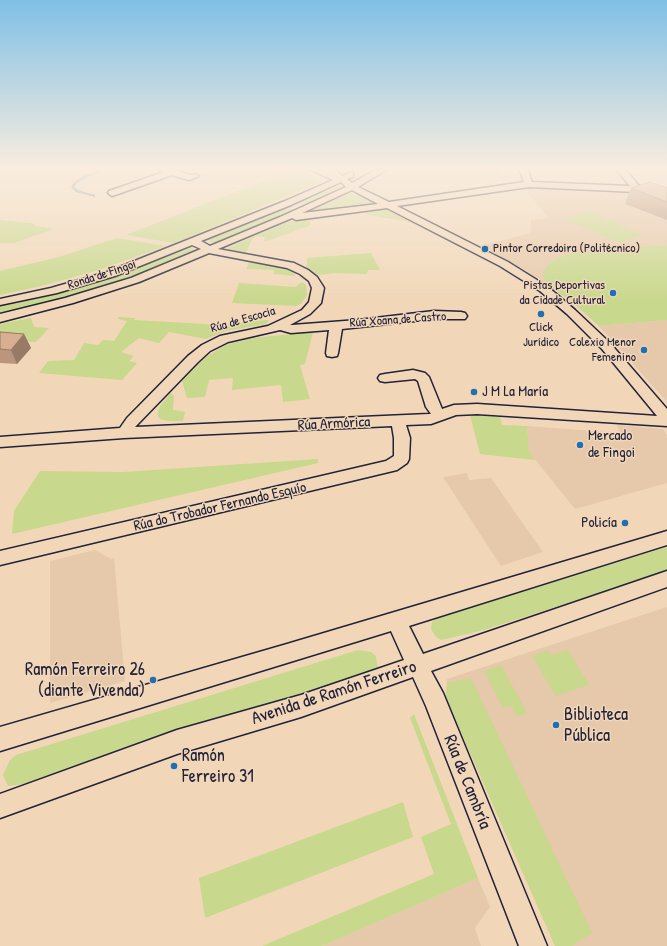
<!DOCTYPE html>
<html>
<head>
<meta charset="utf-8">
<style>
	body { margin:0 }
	canvas { display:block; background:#f1d7b8 }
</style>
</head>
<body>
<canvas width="667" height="946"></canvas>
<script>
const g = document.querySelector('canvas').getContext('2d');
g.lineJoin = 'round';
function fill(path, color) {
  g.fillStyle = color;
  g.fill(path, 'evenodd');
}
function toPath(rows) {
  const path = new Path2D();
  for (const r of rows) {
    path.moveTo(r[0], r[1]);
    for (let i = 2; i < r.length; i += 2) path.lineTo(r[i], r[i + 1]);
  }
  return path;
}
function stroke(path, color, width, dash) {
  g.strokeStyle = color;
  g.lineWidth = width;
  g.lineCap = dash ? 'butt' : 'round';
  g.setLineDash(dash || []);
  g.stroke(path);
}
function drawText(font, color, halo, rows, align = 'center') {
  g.font = font + ' "Patrick Hand",sans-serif';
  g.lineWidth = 3;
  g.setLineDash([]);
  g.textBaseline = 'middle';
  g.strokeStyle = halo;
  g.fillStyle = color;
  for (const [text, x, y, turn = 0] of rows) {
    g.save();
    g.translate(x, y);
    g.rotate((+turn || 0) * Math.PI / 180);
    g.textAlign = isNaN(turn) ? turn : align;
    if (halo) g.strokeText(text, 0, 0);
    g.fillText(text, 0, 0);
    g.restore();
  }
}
fill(toPath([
	[531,187,632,190,667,196,667,245,589,250,567,254,555,259,547,265,544,270,545,283,524,269,481,246,530,233,531,220,548,218,524,188],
	[667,320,667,402,599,326],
	[617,425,663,429,667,435,667,483,575,509,529,452,527,426,620,433],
	[467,473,469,480,491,478,543,552,501,566,443,477],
	[95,550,111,559,114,558,125,681,50,703,50,561],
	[667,607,667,946,555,946,446,698,447,679],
	[478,878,490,907,475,928,481,946,322,946]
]), '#e6c8aa');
fill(toPath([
	[297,168,320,179,321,182,174,243,126,235],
	[472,168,496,168,502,175,475,178],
	[339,185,345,187,308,204,299,202],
	[350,193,358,195,376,205,305,214,307,212],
	[288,209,291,209,291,211,222,241,217,243,210,242,209,240,280,210],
	[385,209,410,222,368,215,364,212],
	[587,210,643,235,619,243,564,219],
	[309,219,311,225,270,240,264,241,265,237,258,236,252,239,246,253,229,250,228,248,287,222],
	[0,220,32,223,36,226,54,229,14,243,0,243],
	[117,238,166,246,96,271,41,286,0,295,0,271,59,257],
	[667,245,667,320,599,326,573,303,545,283,544,280,543,272,547,265,555,259,567,254,589,250],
	[191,248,195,250,193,252,121,282,82,294,0,314,0,306,19,303,116,276],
	[371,253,380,270,368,270,367,274,334,273,319,275,305,267,307,266,307,258],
	[250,261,280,266,294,272,295,276,274,274,274,270,246,269],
	[302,282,306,285,307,295,301,304,296,306,232,303,239,283,295,287],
	[118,317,135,318,134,320,223,325,266,320,269,321,266,324,226,331,206,339,169,332,159,343,139,338,121,352,134,356,129,361,137,363,122,380,39,373,48,361,74,360,84,343,98,345,103,340,114,341,127,321,118,319],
	[31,318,34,327,49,328,36,342,0,340,0,324],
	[313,332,305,364,300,365,310,399,283,402,281,385,232,390,233,378,209,380,205,397,187,398,182,381,206,357,226,345,252,338],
	[171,393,174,396,173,410,185,412,183,421,168,421,160,419,157,414,160,406],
	[470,415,500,417,502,425,527,426,529,451,535,460,480,454],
	[318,459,318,463,12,534,14,511,40,471,123,472],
	[667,547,667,571,484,630,441,640,436,637,431,629,432,622,438,617],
	[358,650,371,652,376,656,377,665,381,668,24,784,8,786,3,775,10,760,16,755],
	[548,650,551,655,568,650,589,685,556,696,532,656],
	[501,665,527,713,517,717,511,706,503,708,484,671],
	[471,678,592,933,571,946,555,946,446,698,447,683],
	[414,714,478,878,322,946,262,946,434,874,421,837,451,824,410,718],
	[403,802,413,837,205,918,199,878]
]), '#c8d88c');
fill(toPath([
	[106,168,111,168,88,177,77,183,74,187,78,190,95,195,95,197,76,192,71,187,75,181,86,175,106,168]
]), '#5d8ba0');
const street = toPath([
	[159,168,169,168,189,175,195,174,199,176,189,180,172,175,115,195,112,196,108,193,109,191,164,172,160,171,159,168],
	[306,168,318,168,327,172,323,168,333,168,342,176,350,173,353,173,353,177,347,179,352,183,379,168,389,168,358,187,389,202,524,182,519,168,527,168,532,182,630,186,615,168,624,168,640,187,667,191,667,197,637,192,529,187,397,206,508,262,548,287,575,310,610,343,667,409,667,426,477,414,456,415,431,424,406,425,410,438,409,459,407,463,397,470,0,565,0,551,386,461,394,456,394,438,392,426,124,438,0,447,0,437,120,428,127,418,188,356,202,345,220,336,268,326,302,310,309,302,312,288,309,281,300,274,287,268,209,253,139,282,73,303,0,322,0,314,65,298,131,278,201,249,192,245,115,276,57,293,0,305,0,299,51,288,107,272,285,201,333,180,306,168],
	[341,182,346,187,280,217,210,246,201,241,291,205,341,182],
	[352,190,378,204,302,213,352,190],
	[387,208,500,266,540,291,567,314,602,349,657,416,477,404,454,405,442,409,429,377,425,373,413,370,385,374,380,375,378,378,380,381,385,382,415,379,418,381,426,407,431,414,429,414,135,427,198,362,210,351,228,342,280,330,291,333,329,330,326,353,327,356,332,357,337,356,338,353,342,329,434,319,465,319,467,316,465,313,461,312,434,311,358,320,292,325,290,325,310,314,321,303,324,288,317,277,308,270,294,263,218,249,292,218,296,220,387,208],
	[667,531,667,545,409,626,423,654,667,571,667,587,431,671,443,693,547,946,519,946,426,706,413,677,301,717,177,754,0,818,0,794,177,730,301,695,404,660,391,631,0,751,0,727,287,644,667,531]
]);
stroke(street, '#22223b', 3);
fill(street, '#f1d7b8');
fill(toPath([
	[631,188,667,188,667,220,625,204],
	[0,332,24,334,31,348,17,364,0,363]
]), '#bb967d');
fill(toPath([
	[24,334,31,348,17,364,11,350]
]), '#987a66');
const building = toPath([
	[650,182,667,188,667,202,631,188,650,182],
	[0,332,24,334,11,350,0,349,0,332]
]);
fill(building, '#d9af91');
stroke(building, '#987a66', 1);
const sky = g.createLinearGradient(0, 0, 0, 301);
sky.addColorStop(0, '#80c0e6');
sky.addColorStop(0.56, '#f9eddf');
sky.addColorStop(1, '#f9eddf00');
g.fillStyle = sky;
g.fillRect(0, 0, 667, 301);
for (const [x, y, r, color] of [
	[485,249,4,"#1f6fb2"],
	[613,293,4,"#1f6fb2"],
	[541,314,4,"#1f6fb2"],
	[644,350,4,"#1f6fb2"],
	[474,392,4,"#1f6fb2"],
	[580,445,4,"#1f6fb2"],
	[625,523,4,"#1f6fb2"],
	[153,680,4,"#1f6fb2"],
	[556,725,4,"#1f6fb2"],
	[174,766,4,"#1f6fb2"]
]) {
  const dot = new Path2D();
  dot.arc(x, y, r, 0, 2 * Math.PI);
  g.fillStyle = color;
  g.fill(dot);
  stroke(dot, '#f1d7b8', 1.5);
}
drawText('13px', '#22223b', '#f1d7b8', [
	["Pintor Corredoira (Politécnico)",493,249,"left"],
	["Pistas Deportivas",605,286],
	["da Cidade Cultural",605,301],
	["Click",541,328,"center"],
	["Jurídico",541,343,"center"],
	["Colexio Menor",636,343],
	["Femenino",636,358]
], 'right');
drawText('13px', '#22223b', '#f1d7b8', [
	["Ronda de Fingoi",102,275,-18],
	["Rúa de Escocia",243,320,-16],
	["Rúa Xoana de Castro",398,320,-4]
]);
drawText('15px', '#22223b', '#f1d7b8', [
	["J M La María",482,392],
	["Mercado",588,436],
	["de Fingoi",588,453],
	["Policía",617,523,"right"]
], 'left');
drawText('15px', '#22223b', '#f1d7b8', [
	["Rúa Armórica",334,424,-3],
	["Rúa do Trobador Fernando Esquío",220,507,-13]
]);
drawText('18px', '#22223b', '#f1d7b8', [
	["Ramón Ferreiro 26",145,670,"right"],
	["(diante Vivenda)",145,691,"right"],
	["Biblioteca",564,715],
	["Pública",564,736],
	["Ramón",182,756],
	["Ferreiro 31",182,777]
], 'left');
drawText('18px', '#22223b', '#f1d7b8', [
	["Avenida de Ramón Ferreiro",334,693,-18],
	["Rúa de Cambría",467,782,68]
]);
</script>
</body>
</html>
